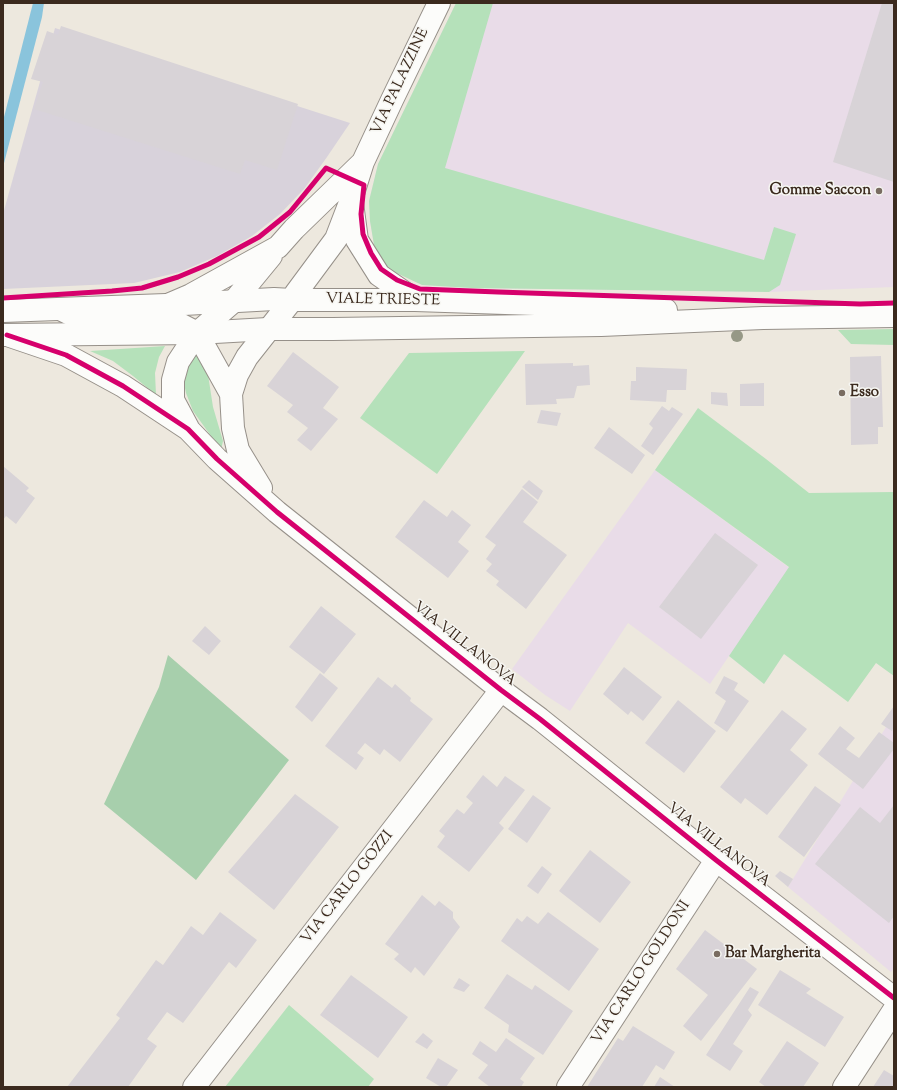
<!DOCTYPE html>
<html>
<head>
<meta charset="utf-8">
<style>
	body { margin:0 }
	#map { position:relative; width:897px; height:1090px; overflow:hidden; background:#ede8de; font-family:"Sorts Mill Goudy",serif }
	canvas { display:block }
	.frame { position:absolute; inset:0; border:4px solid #3b2a1e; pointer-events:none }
</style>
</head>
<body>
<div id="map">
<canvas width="897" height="1090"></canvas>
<div class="frame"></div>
</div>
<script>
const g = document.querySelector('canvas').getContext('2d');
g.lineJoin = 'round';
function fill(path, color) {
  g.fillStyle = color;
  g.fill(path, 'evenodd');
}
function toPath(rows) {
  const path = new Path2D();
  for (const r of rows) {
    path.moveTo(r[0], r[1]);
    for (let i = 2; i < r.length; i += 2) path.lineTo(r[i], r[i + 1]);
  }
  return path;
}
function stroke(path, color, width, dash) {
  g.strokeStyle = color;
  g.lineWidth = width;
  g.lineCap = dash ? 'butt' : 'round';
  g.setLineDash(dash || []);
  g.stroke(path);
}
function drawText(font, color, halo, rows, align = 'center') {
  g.font = font + ' "Sorts Mill Goudy",serif';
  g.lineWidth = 3;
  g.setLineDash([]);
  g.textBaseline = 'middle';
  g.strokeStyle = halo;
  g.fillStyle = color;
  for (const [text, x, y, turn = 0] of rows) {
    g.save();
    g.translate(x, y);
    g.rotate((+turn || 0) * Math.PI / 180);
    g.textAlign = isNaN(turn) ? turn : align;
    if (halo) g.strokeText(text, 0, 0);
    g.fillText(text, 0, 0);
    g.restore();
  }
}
fill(toPath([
	[456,3,894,3,894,287,769,292,472,288,422,285,374,245,370,221,369,201,378,164],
	[655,470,824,593,764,684,729,656,710,684,628,623,570,711,545,695,512,669],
	[894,714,894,968,891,972,788,887]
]), '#e9dce8');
fill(toPath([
	[55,28,350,123,327,157,304,189,280,214,252,236,217,256,180,272,134,283,3,289,3,214]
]), '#d8d2db');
fill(toPath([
	[456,3,493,3,445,168,764,260,774,227,796,234,780,285,769,292,472,288,422,285,388,269,374,245,370,221,369,201,378,164],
	[894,329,894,345,851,344,838,330],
	[165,346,159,357,155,373,156,395,133,376,113,361,90,351],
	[525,351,437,474,360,418,409,353],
	[201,353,207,368,213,407,223,441,221,450,193,411,186,393,183,379,192,358],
	[698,408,766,459,809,493,894,492,894,676,876,663,848,702,784,654,764,684,729,656,789,567,655,470],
	[289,1005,374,1079,368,1087,225,1087]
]), '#b5e1ba');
fill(toPath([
	[168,655,289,760,196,880,104,804,159,687]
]), '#a7cfac');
fill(toPath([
	[33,3,44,3,42,17,3,167,3,121]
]), '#8ac4dc');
fill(toPath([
	[882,3,894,3,894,182,833,162],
	[61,26,298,104,277,170,245,160,240,174,34,109,43,82,31,79,47,31,58,35],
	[293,352,339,387,323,408,338,419,311,451,297,440,308,428,287,412,293,405,267,386],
	[881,356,883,427,878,427,878,444,851,445,850,357],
	[573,363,573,366,589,365,590,385,577,386,574,398,556,399,557,404,526,405,525,364],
	[636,367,687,369,686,390,667,390,666,402,630,400,631,381,636,381],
	[764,383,764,406,740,406,740,384],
	[711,392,727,393,728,406,711,404],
	[662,406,669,411,672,407,683,414,653,455,641,446,653,428,649,424],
	[541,410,561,413,557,426,537,423],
	[609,427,645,455,632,474,594,448],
	[3,466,29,488,26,491,35,498,16,524,6,516,3,520],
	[529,480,543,491,538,500,522,487],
	[522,489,538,502,523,522,567,555,526,609,496,585,499,581,486,571,492,564,486,559,496,545,485,537],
	[424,500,447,517,452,510,471,525,458,542,469,551,448,578,395,537],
	[715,533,758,565,701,639,659,607],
	[321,606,356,634,324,674,289,647],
	[205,626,221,641,209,655,192,641],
	[624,667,662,697,643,721,631,711,628,715,603,694],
	[320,673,338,688,312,722,295,707],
	[724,676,738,683,734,690,749,701,727,732,714,723,726,701,715,693],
	[378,677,392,688,395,684,411,698,410,701,433,719,400,762,384,749,380,755,365,743,357,753,364,758,356,770,325,746],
	[678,700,716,731,684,773,645,743],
	[894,706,894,727,892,731,881,724],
	[782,710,807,729,790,750,808,765,767,815,745,798,741,804,720,787],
	[840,726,855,738,846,749,859,758,879,732,894,743,894,749,863,789,818,754],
	[483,775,497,787,505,776,525,790,499,823,504,828,469,872,437,847,445,836,439,831,457,809,464,814,473,803,466,797],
	[815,786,841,805,804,857,778,837],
	[295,794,339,827,274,910,228,872],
	[533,795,551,808,527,843,508,829],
	[894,805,894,916,889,923,815,864,860,807,880,823],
	[590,850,631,882,600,923,559,891],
	[542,866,552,874,538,894,527,886],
	[780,871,793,879,788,887,775,876],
	[422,895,435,906,439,901,453,912,453,918,460,927,424,976,415,967,411,973,394,959,399,954,385,944],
	[220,912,257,940,236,968,229,962,183,1023,167,1012,147,1039,157,1046,128,1087,67,1087,120,1018,116,1015,156,960,163,965,191,926,203,935],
	[548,912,599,949,569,991,501,941,517,918,522,922,527,916,538,924],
	[705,930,757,969,701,1041,683,1026,708,995,676,969],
	[780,970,811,989,806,993,844,1017,825,1047,758,1005],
	[507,974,532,990,535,985,573,1011,543,1055,508,1032,509,1025,484,1008],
	[351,975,408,1017,378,1058,320,1015],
	[459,978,470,985,464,992,453,988],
	[750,987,759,992,748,1010,752,1015,733,1044,743,1051,730,1071,706,1055],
	[633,1026,675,1052,664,1070,656,1065,642,1087,587,1087,618,1038,623,1041],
	[423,1033,433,1041,427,1049,415,1042],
	[506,1038,535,1058,520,1079,524,1082,521,1087,490,1087,478,1078,488,1065,472,1054,480,1041,496,1052],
	[787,1041,819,1063,803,1087,766,1087,759,1082],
	[438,1058,458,1070,446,1087,441,1087,426,1078],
	[884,1070,894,1076,894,1087,873,1087],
	[660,1077,675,1087,654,1087]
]), '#d8d3d7');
const minor = toPath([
	[352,203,357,240,379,275,415,300],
	[170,304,191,295,278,247,294,229,361,164],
	[60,309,78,318,95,321,145,319,172,320,197,333],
	[197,333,231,394],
	[10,336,66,355,123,386,188,429,217,459,277,512,501,690,540,719,716,860,894,998],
	[188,428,173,400,173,380,178,362,197,333,234,301,271,256],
	[261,488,238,450,233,428,231,394,237,375,247,357,292,300,296,293,336,239,351,200,363,162,392,100,439,3],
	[194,1087,501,690],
	[568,1087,716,860],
	[844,1087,894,1010]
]);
const major = toPath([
	[3,311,166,305,274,299,292,300,415,300,626,307,666,310],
	[3,335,197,333,268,329,333,329,601,325,763,318,894,316]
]);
stroke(minor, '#969089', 24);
stroke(major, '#969089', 24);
stroke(minor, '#fcfcfa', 22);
stroke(major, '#fcfcfa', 22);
stroke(toPath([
	[3,298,112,291,142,288,178,277,209,264,259,237,290,212,326,168,364,185,361,214,363,234,371,253,381,269,397,280,420,289,498,292,860,304,894,303],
	[7,335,66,355,123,386,188,429,217,459,277,512,501,690,540,719,716,860,894,998]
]), '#d6006c', 5);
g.fillStyle = '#969886';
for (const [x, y] of [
	[737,336]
]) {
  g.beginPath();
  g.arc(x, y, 6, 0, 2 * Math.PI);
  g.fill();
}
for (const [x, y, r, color] of [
	[879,191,4,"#796c61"],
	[842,393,4,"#796c61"],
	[717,954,4,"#796c61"]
]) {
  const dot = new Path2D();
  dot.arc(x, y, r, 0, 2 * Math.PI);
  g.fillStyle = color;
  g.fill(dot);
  stroke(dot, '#f6f6f2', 1.5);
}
drawText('15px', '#3b2a1e', '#f6f6f2', [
	["VIA PALAZZINE",401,82,-65],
	["VIALE TRIESTE",383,301,1],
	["VIA VILLANOVA",464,645,38],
	["VIA VILLANOVA",718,846,38],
	["VIA CARLO GOZZI",348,888,-52],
	["VIA CARLO GOLDONI",642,973,-57]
]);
drawText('bold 15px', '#3b2a1e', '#f6f6f2', [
	["Gomme Saccon",871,191,"right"],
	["Esso",850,393],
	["Bar Margherita",725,954]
], 'left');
</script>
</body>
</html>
